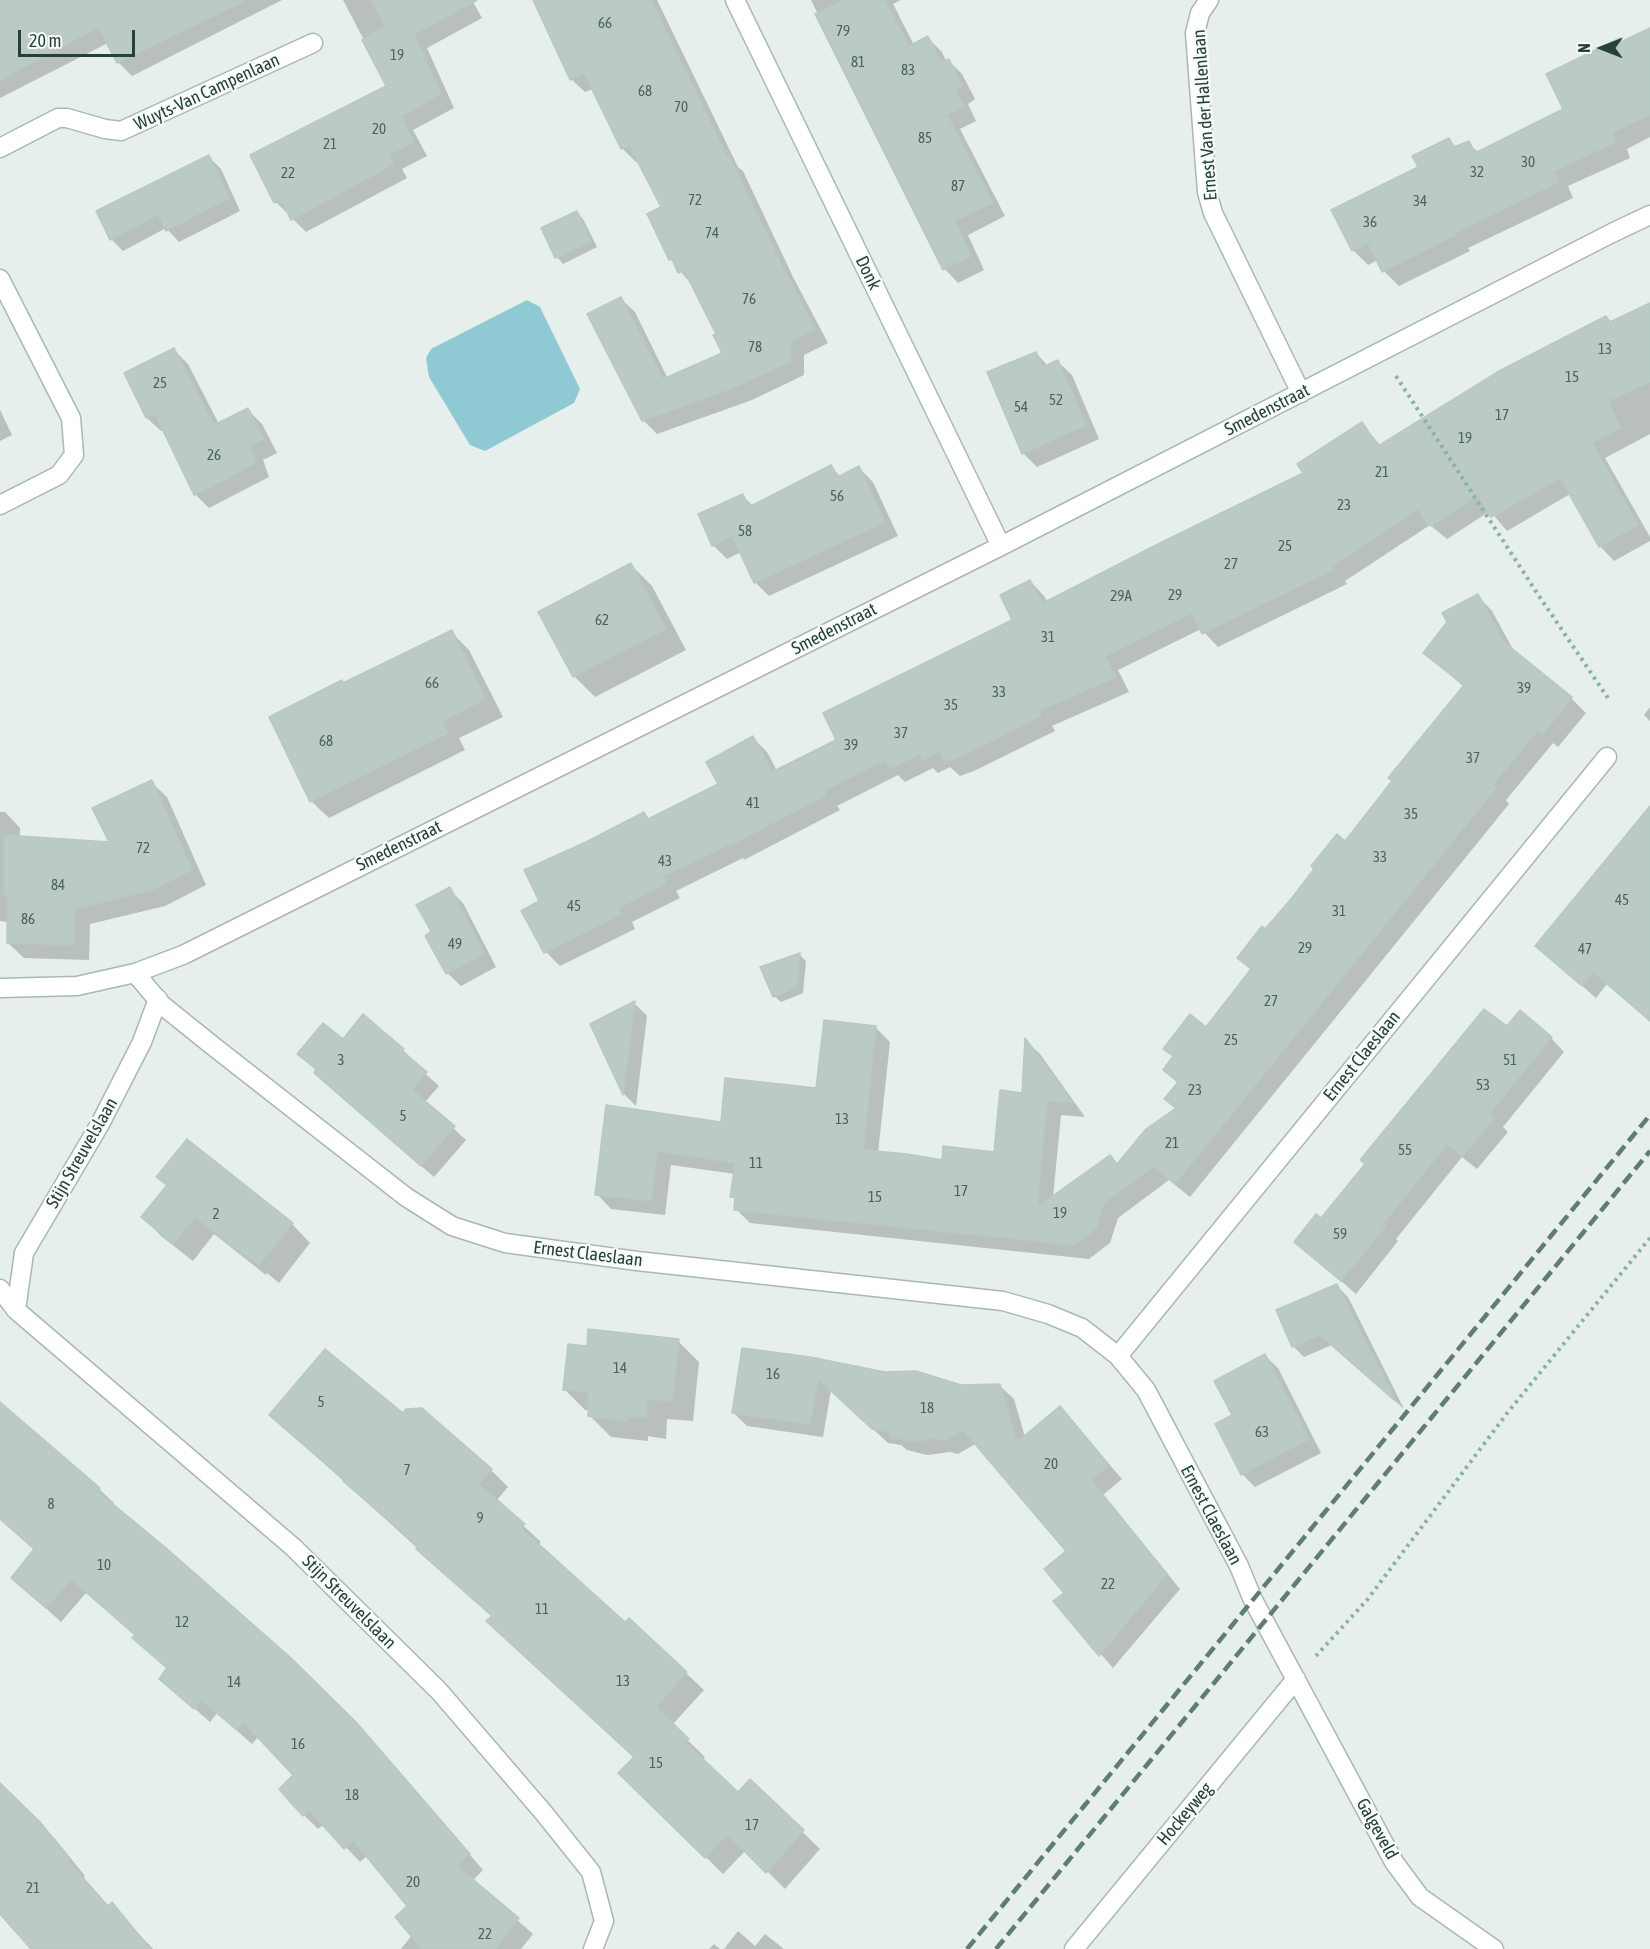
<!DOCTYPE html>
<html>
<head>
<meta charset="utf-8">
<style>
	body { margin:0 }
	#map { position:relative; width:1650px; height:1949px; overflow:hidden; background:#e6efeb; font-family:"Asap Condensed",sans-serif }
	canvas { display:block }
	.north { position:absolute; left:1572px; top:18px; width:60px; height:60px; -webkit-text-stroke:4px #f7fbf9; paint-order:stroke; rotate:270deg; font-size:16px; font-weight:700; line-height:24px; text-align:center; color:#24423a }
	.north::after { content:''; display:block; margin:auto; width:21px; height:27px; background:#24423a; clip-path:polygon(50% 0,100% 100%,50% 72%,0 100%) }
	.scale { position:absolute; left:18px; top:30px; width:117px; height:27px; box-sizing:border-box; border:3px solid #24423a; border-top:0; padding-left:8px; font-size:18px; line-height:21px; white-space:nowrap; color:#24423a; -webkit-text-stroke:4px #f7fbf9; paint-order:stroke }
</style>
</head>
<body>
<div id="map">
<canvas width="1650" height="1949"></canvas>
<div class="north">N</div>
<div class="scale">20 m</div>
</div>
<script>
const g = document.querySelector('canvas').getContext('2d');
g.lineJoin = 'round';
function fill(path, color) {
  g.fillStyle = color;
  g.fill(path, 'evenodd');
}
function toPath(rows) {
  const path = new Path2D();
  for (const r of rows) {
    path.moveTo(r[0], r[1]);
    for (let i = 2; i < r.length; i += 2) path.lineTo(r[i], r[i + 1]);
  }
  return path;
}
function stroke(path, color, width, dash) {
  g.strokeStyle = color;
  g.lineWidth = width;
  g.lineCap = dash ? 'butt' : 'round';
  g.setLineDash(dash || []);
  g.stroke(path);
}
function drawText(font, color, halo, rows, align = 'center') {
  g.font = font + ' "Asap Condensed",sans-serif';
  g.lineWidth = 4.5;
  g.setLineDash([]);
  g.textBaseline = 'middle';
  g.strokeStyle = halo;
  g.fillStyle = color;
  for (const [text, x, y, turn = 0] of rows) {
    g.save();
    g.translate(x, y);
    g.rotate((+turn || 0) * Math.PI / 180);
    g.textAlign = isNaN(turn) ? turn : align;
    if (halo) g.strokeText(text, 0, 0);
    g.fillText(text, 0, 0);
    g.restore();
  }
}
fill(toPath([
	[527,300,540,307,580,389,574,403,485,451,470,445,429,377,426,358,431,349]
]), '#8ec9d4');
fill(toPath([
	[0,0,282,0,132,76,118,62,108,43,0,98],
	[343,0,472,0,482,18,427,48,454,108,413,130,427,156,402,169,407,178,306,232,276,202,388,86],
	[535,0,657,0,738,167,743,171,793,277,828,343,804,355,804,375,752,400,657,434,643,420,621,299,635,312,668,379,724,354,718,335,693,286,670,259,663,208,638,161,636,162,622,148,593,89,585,92,571,79],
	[811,0,901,0,893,4,914,45,928,38,942,52,946,61,948,60,962,74,975,99,968,104,976,121,960,129,1005,216,968,235,984,270,958,283,945,269],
	[1650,29,1650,137,1627,149,1630,158,1568,186,1573,198,1468,248,1470,251,1399,286,1384,271,1378,260,1368,265,1353,250,1420,168,1449,140,1457,148,1468,143,1479,153,1565,110,1619,39,1623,43],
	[209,157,221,169,240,211,179,242,166,228,123,251,111,239],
	[577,213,583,219,597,247,563,264,557,257],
	[1650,305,1650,434,1605,458,1650,537,1650,541,1614,561,1600,546,1570,494,1507,531,1490,511,1447,539,1430,525,1345,581,1347,584,1218,647,1201,629,1118,670,1129,692,1052,726,1055,731,974,771,960,776,950,767,938,773,933,768,905,782,898,775,837,806,840,810,744,860,743,858,676,891,680,898,632,922,635,929,560,966,546,952,541,902,587,843,643,814,649,820,720,785,753,738,767,752,777,771,838,741,1014,620,1030,581,1044,596,1048,602,1305,474,1362,424,1381,446,1606,318,1612,323],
	[174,350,188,364,219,424,248,410,262,424,277,453,263,460,269,477,209,508,195,494,164,430,161,431,147,418,126,374],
	[1036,353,1048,366,1058,362,1072,375,1099,439,1037,467,1023,453],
	[0,410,12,435,0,441],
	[831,467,841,477,859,468,873,482,898,536,769,596,755,582,741,552,727,559,713,545,743,496,753,506],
	[631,565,652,586,686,650,595,697,574,676],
	[1478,596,1492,611,1515,653,1571,698,1586,713,1558,747,1553,743,1506,800,1509,804,1190,1197,1169,1180,1118,1218,1110,1243,1089,1259,750,1223,736,1209,736,1201,732,1196,735,1174,671,1165,665,1215,611,1209,597,1194,607,1106,722,1123,818,1090,875,1027,890,1042,878,1153,943,1161,995,1154,1023,1095,1027,1042,1040,1054,1085,1117,1061,1115,1053,1197,1110,1157,1119,1165,1177,1109,1166,1099,1179,1084,1165,1070,1174,1057,1165,1048,1206,1029,1252,971,1239,958,1345,843,1464,687,1425,653],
	[451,632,469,650,503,717,459,738,465,750,329,818,311,801,344,685],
	[1650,707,1650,721,1644,715],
	[151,782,167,797,206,885,165,906,90,924,89,960,24,958,8,943,8,922,0,921,0,812,5,812,20,828,20,838,112,844],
	[1650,833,1650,1021,1607,984,1596,998,1537,946],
	[449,889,463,903,496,967,461,986,447,973,433,932],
	[800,955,806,961,803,993,781,1002,774,996],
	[634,1003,647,1016,636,1106,624,1094,592,1025],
	[1507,1028,1551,1038,1564,1052,1503,1127,1508,1132,1477,1169,1462,1157,1396,1239,1398,1241,1356,1294,1296,1242,1321,1220,1366,1164],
	[343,1042,403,1050,415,1062,414,1064,439,1086,425,1102,466,1140,434,1177,328,1085,317,1071,299,1054],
	[158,1177,292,1224,310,1243,279,1283,267,1273,266,1275,214,1234,193,1261,161,1236,143,1217,167,1186],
	[1337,1286,1348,1297,1404,1409,1332,1345,1304,1357,1293,1346],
	[678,1341,699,1362,693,1421,667,1419,666,1439,648,1436,648,1441,611,1437,590,1416,590,1410,585,1410,564,1389,588,1347],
	[743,1349,961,1387,1000,1386,1014,1399,1025,1437,1060,1408,1122,1479,1103,1495,1180,1589,1113,1668,1055,1601,1066,1593,1068,1551,977,1443,958,1454,950,1452,927,1455,907,1450,901,1445,888,1443,831,1390,823,1437,747,1426,733,1412],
	[1265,1356,1278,1368,1321,1453,1255,1487,1242,1474,1234,1416],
	[0,1404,99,1489,114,1503,112,1506,370,1739,483,1870,472,1881,533,1934,521,1949,401,1949,412,1935,409,1906,368,1855,360,1862,324,1824,318,1829,304,1815,295,1776,259,1736,252,1744,217,1713,210,1722,161,1679,168,1669,134,1638,136,1636,86,1593,61,1622,13,1578,35,1550,4,1521,0,1492],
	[271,1415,403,1415,491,1470,508,1487,496,1501,541,1542,538,1546,625,1624,629,1620,704,1690,672,1725,705,1757,702,1760,738,1794,750,1781,820,1849,785,1889,746,1850,723,1874,620,1773,635,1758,493,1617],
	[0,1784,56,1840,85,1876,83,1878,109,1907,112,1905,153,1949,33,1949,0,1911],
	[738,1931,755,1946,765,1934,784,1949,724,1949],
	[714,1944,720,1949,709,1949]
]), '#0003');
const building = toPath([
	[0,0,247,0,117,63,98,27,0,80,0,0],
	[371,0,477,0,414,34,441,94,401,116,414,142,389,155,394,164,291,220,281,200,274,203,250,155,386,86,362,40,385,27,371,0],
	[533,0,651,0,727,156,729,156,780,261,815,329,791,341,791,361,738,386,642,421,587,314,621,297,663,379,722,353,713,335,716,334,684,270,678,273,672,259,669,260,647,214,661,207,629,145,621,149,584,73,570,80,533,0],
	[843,0,885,0,909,46,928,36,941,62,949,59,962,86,955,90,964,107,947,115,993,203,955,221,971,256,943,270,815,14,843,0],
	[1650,28,1650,115,1612,133,1616,142,1554,171,1559,182,1454,233,1456,235,1382,272,1368,243,1352,251,1331,210,1418,167,1412,156,1449,138,1454,147,1469,141,1475,153,1563,109,1546,74,1620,38,1621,42,1650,28],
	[209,155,229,198,166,231,158,215,110,240,96,211,209,155],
	[577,211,591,241,555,258,541,228,577,211],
	[1650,303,1650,382,1608,401,1621,428,1592,443,1638,525,1599,547,1560,478,1491,517,1478,495,1431,526,1429,522,1427,524,1418,509,1332,566,1334,569,1202,634,1192,613,1105,656,1116,677,1039,711,1041,716,959,757,944,763,939,751,923,760,919,754,890,769,885,760,824,791,826,795,729,846,728,845,663,876,666,883,619,908,622,914,544,953,521,911,539,901,524,870,586,842,644,812,648,819,718,784,706,762,753,736,772,772,836,740,823,713,1012,620,1000,595,1030,580,1043,603,1158,544,1303,473,1297,464,1362,422,1378,446,1501,370,1606,316,1610,322,1650,303],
	[174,348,214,425,248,408,264,439,250,446,256,463,194,495,155,414,146,418,124,373,174,348],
	[1036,352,1043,367,1058,360,1086,425,1022,454,987,372,1036,352],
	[831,465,838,477,859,466,885,522,754,583,732,536,712,546,698,514,743,494,749,507,831,465],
	[631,563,666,629,573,677,538,612,631,563],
	[1478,594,1504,642,1572,697,1543,734,1538,730,1492,786,1496,788,1175,1184,1154,1166,1104,1203,1096,1229,1074,1245,734,1210,735,1197,730,1197,735,1163,657,1151,651,1201,595,1195,606,1105,721,1122,725,1078,816,1088,824,1020,876,1026,863,1150,907,1154,942,1160,943,1146,994,1152,1000,1090,1022,1093,1025,1038,1073,1103,1047,1101,1037,1207,1110,1155,1117,1164,1146,1129,1176,1108,1164,1099,1178,1082,1163,1070,1173,1056,1163,1049,1190,1014,1206,1027,1251,969,1237,958,1262,926,1265,929,1291,899,1314,869,1311,866,1337,834,1345,841,1392,781,1388,778,1464,685,1423,653,1447,622,1442,613,1478,594],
	[452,630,486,699,442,721,448,733,310,802,269,717,342,680,343,683,452,630],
	[152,780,192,870,149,891,75,909,74,945,7,943,7,894,4,895,4,835,109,842,92,808,152,780],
	[1650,806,1650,1021,1593,972,1582,986,1535,946,1650,806],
	[450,887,484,953,446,974,425,936,431,931,416,905,450,887],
	[800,953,797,986,773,997,760,967,800,953],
	[635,1001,623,1095,590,1024,635,1001],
	[1484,1009,1507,1026,1520,1010,1552,1037,1490,1113,1495,1117,1462,1157,1447,1144,1383,1224,1386,1226,1341,1281,1294,1242,1316,1214,1321,1218,1365,1164,1360,1160,1484,1009],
	[363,1014,404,1049,402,1051,427,1072,412,1090,455,1126,421,1166,314,1073,316,1069,297,1054,323,1023,343,1039,363,1014],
	[187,1139,293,1223,259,1265,248,1256,246,1257,195,1217,173,1244,141,1217,167,1185,156,1177,187,1139],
	[1337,1284,1395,1399,1394,1400,1320,1335,1292,1347,1276,1310,1337,1284],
	[588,1329,679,1339,672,1401,647,1399,646,1418,627,1416,627,1421,588,1416,589,1392,563,1390,568,1344,587,1346,588,1329],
	[742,1348,810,1357,885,1372,916,1371,961,1385,1000,1384,1017,1442,1060,1406,1109,1465,1091,1480,1167,1574,1099,1656,1053,1601,1064,1593,1044,1569,1066,1551,963,1430,944,1441,935,1438,913,1442,891,1437,890,1432,872,1429,818,1379,810,1424,732,1413,742,1348],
	[325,1349,403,1413,406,1409,422,1408,492,1469,479,1484,525,1524,521,1528,625,1622,629,1618,687,1672,656,1707,689,1739,685,1742,738,1792,750,1779,804,1830,766,1873,727,1834,705,1858,618,1773,634,1757,486,1621,492,1616,416,1549,418,1546,343,1481,344,1480,269,1415,325,1349],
	[1265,1354,1309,1439,1241,1475,1215,1424,1232,1415,1214,1381,1265,1354],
	[0,1402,100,1488,97,1491,165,1547,291,1658,356,1722,470,1854,457,1866,519,1918,495,1949,422,1949,395,1917,407,1906,353,1840,344,1849,309,1810,303,1816,291,1803,279,1789,293,1775,243,1722,237,1730,201,1700,194,1709,159,1679,167,1668,132,1638,135,1635,71,1579,46,1608,11,1578,34,1549,0,1519,0,1402],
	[0,1783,40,1822,70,1859,68,1861,108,1906,112,1902,150,1949,31,1949,0,1914,0,1783]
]);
fill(building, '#bbcac4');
stroke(building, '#b8c9c2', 1.5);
const street = toPath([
	[735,0,1001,546],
	[1209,0,1200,13,1195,33,1207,192,1213,213,1301,393],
	[0,148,58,118,67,118,105,129,121,131,313,43],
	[0,279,71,418,74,455,59,475,0,505],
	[135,973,162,1005,213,1046,406,1197,452,1226,505,1243,637,1261,1003,1301,1048,1314,1082,1328,1118,1356,1146,1390,1239,1566,1253,1600,1394,1862,1420,1897,1494,1949],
	[0,988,77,986,135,973,183,955,1001,546,1612,233,1650,215],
	[0,1289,16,1310,293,1547,439,1691,543,1812,591,1872,604,1921,593,1949],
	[16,1310,24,1253,100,1124,142,1042,158,999],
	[1118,1356,1607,757],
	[1074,1949,1296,1679]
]);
stroke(street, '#a8b8b2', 21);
stroke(toPath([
	[1396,376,1537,593,1610,701],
	[1316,1656,1367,1600,1508,1412,1650,1238]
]), '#86b3a5', 4, [3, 4.5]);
stroke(street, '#fff', 18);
stroke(toPath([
	[967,1949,1650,1115],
	[996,1949,1650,1151]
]), '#5f7d75', 4.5, [12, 6]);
drawText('15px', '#4a645c', null, [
	["66",605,23],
	["79",843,31],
	["19",397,55],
	["81",858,62],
	["83",908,70],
	["68",645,91],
	["70",681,107],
	["20",379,129],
	["85",925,138],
	["21",330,144],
	["30",1528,162],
	["32",1477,172],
	["22",288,173],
	["87",958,186],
	["72",695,200],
	["34",1420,201],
	["36",1370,222],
	["74",712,233],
	["76",749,299],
	["78",755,347],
	["13",1605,349],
	["15",1572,377],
	["25",160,383],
	["52",1056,400],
	["54",1021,407],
	["17",1502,415],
	["19",1465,438],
	["26",214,455],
	["21",1382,472],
	["56",837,496],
	["23",1344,505],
	["58",745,531],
	["25",1285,546],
	["27",1231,564],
	["29",1175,595],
	["29A",1121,596],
	["62",602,620],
	["31",1048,637],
	["66",432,683],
	["39",1524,688],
	["33",999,692],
	["35",951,705],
	["37",901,733],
	["68",326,741],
	["39",851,745],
	["37",1473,758],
	["41",753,803],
	["35",1411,814],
	["72",143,848],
	["33",1380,857],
	["43",665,861],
	["84",58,885],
	["45",1622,900],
	["45",574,906],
	["31",1339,911],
	["86",28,919],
	["49",455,944],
	["29",1305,948],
	["47",1585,949],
	["27",1271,1001],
	["25",1231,1040],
	["3",341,1060],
	["51",1510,1060],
	["53",1483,1085],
	["23",1195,1090],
	["5",403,1116],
	["13",842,1119],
	["21",1172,1143],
	["55",1405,1150],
	["11",756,1163],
	["17",961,1191],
	["15",875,1197],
	["19",1060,1213],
	["2",216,1214],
	["59",1340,1234],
	["14",620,1368],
	["16",773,1374],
	["5",321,1402],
	["18",927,1408],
	["63",1262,1432],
	["20",1051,1464],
	["7",407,1470],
	["8",51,1504],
	["9",480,1518],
	["10",104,1565],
	["22",1108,1584],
	["11",542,1609],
	["12",182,1622],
	["13",623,1681],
	["14",234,1682],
	["16",298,1744],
	["15",656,1763],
	["18",352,1795],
	["17",752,1825],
	["20",413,1882],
	["21",33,1888],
	["22",485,1934]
]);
drawText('18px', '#24423a', '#f7fbf9', [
	["Wuyts-Van Campenlaan",207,92,-25],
	["Ernest Van der Hallenlaan",1205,115,-94],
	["Donk",868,273,64],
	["Smedenstraat",1267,410,-27],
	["Smedenstraat",834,629,-27],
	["Smedenstraat",399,846,-26],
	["Ernest Claeslaan",1362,1056,-51],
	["Stijn Streuvelslaan",82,1153,-60],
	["Ernest Claeslaan",588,1254,7],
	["Ernest Claeslaan",1211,1515,62],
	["Stijn Streuvelslaan",349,1602,45],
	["Hockeyweg",1185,1814,-50],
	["Galgeveld",1377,1829,61]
]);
</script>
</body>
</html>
